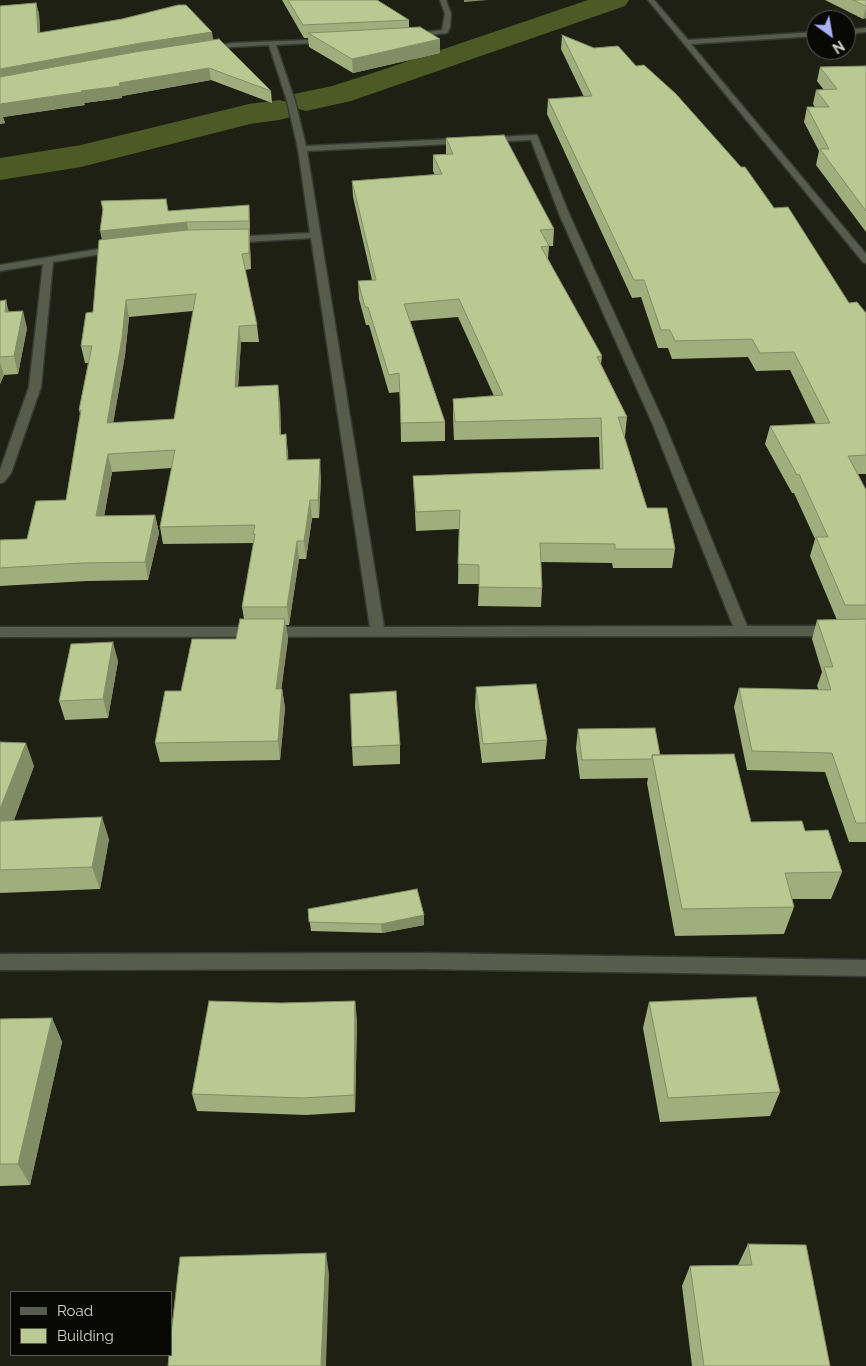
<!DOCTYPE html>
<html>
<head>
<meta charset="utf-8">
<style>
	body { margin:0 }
	#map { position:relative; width:866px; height:1366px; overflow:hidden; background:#1d2013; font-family:Raleway,sans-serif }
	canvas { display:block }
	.legend { position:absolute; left:10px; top:1291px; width:162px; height:65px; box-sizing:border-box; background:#080905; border:1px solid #585a54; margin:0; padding:6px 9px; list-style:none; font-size:15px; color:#d1d3cb }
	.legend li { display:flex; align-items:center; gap:10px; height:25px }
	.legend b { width:25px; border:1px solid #585a54 }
	.north { position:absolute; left:806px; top:10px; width:50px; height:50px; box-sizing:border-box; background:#080905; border:1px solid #585a54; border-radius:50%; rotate:148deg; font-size:14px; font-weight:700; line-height:20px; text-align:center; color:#d1d3cb }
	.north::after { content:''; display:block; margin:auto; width:18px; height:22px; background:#aab0fb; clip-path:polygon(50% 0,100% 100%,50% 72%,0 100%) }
</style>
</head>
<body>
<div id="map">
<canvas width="866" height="1366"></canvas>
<ul class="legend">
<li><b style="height:6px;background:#585c4d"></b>Road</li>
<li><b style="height:14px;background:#bac991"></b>Building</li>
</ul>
<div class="north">N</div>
</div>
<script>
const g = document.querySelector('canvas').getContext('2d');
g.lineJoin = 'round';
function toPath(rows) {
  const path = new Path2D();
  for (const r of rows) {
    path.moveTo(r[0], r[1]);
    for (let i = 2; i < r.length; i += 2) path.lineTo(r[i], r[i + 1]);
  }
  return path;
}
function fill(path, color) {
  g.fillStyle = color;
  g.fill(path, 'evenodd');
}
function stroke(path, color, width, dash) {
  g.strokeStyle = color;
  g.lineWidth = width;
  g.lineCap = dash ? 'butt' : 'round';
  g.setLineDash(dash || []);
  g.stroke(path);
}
fill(toPath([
	[588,0,629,0,625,6,351,101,306,111,295,108,296,110,291,117,279,120,250,124,81,167,0,180,0,158,81,145,249,104,279,100,291,103,289,101,294,94,332,86,370,74,588,0]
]), '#4d5a25');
const minor = toPath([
	[440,0,446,0,451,14,450,27,447,33,410,37,410,35,412,34,442,30,445,14,440,0],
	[648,0,654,0,688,40,816,32,816,36,691,44,866,254,866,263,863,262,648,0],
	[866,28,866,32,846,34,846,30,866,28],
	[332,39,334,40,330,42,276,45,295,101,306,146,537,135,570,216,665,425,747,626,866,626,866,636,0,637,0,627,370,627,311,238,229,243,224,240,229,237,310,233,298,149,287,101,269,45,232,47,205,51,201,49,232,43,332,39],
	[531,140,560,216,653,425,733,626,384,627,307,151,531,140],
	[117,246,120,247,120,251,53,262,41,387,11,473,4,482,0,483,0,470,29,387,43,264,0,271,0,265,117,246],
	[424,953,866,960,866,976,424,969,0,970,0,954,424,953]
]);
stroke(minor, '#373a32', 3);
fill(minor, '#585c4d');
fill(toPath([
	[282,0,377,0,409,20,409,27,440,39,440,53,353,73,309,47,308,38,304,38],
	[825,0,866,0,866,18,863,19],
	[36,3,39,14,40,32,213,40,271,91,272,103,211,80,122,96,122,98,84,103,85,105,3,117,5,123,0,124,0,6],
	[562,35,636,66,774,208,849,303,866,313,866,474,858,474,866,490,866,842,849,842,825,772,747,770,734,707,739,688,819,690,817,686,822,672,812,639,817,620,837,620,810,556,815,539,794,493,792,493,765,444,770,426,816,424,790,370,756,371,748,357,672,359,668,348,658,348,641,297,632,298,547,114,548,99,584,97,561,49],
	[866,66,866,232,816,165,819,151,804,122,807,107,815,107,813,104,816,90,824,90,817,81,820,67],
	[446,138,554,229,553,246,549,246,548,259,602,356,601,364,627,417,625,436,624,436,647,508,675,549,672,568,613,568,612,563,541,562,542,588,541,607,478,606,479,584,458,584,459,529,416,531,414,495,413,476,600,469,599,437,454,440,453,418,453,399,494,396,458,317,410,321,445,422,445,441,401,442,400,392,389,393,369,325,366,325,359,299,358,281,372,280,353,197,352,181,435,175,433,171,433,155,446,154],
	[166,199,168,211,250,219,250,235,249,235,250,245,251,269,245,270,257,325,259,342,241,342,238,387,280,402,281,434,288,452,288,460,321,477,319,518,312,518,306,559,299,559,289,625,286,625,288,639,281,689,282,689,285,708,280,760,160,762,155,743,181,691,236,639,244,619,242,607,254,543,163,544,160,527,172,468,112,472,104,516,155,515,159,533,148,580,87,581,0,586,0,540,27,539,66,500,80,414,79,410,88,363,85,363,81,346,93,312,102,239,103,211,101,201],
	[193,311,174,419,113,423,125,355,129,317],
	[0,301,9,312,27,328,18,374,4,375,0,384],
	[118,661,108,718,65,720,59,701],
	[476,687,547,740,545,759,482,763,475,707],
	[578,729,660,755,751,822,805,831,842,872,831,899,792,899,794,907,784,934,675,936,647,783,648,778,580,779,576,748],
	[0,742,34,766,14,820,109,839,100,889,0,893],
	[400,745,400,764,353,766,352,747],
	[308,909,424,925,382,933,311,931],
	[649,1002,780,1092,770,1116,660,1122,643,1028],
	[52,1018,62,1042,30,1185,0,1186,0,1019],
	[357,1019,355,1112,306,1115,197,1111,192,1094],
	[748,1244,830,1366,692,1366,682,1286,690,1266,738,1265]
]), '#a0ad7d');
fill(toPath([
	[464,0,488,0,464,2],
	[36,3,39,14,41,45,38,33],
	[866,6,866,18,863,19],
	[212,32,214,44,0,82,0,69,135,44],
	[440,39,440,53,353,73,352,59],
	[209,68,211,80,122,96,122,98,84,103,85,105,3,117,5,123,0,124,0,104,81,91,119,83],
	[249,205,250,219,250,235,249,221],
	[187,222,189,236,103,245,100,231],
	[249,229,250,245,251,269,249,253],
	[6,300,10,317,5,312],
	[126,300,129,317,125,355,110,441,107,423],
	[23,311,27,328,18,374,14,356],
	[239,326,241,342,237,404,235,387],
	[0,362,4,375,0,384],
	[278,385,280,402,281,452,280,435],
	[286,434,288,452,289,477,287,460],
	[108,454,112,472,101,534,96,516],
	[320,459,321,477,319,518,318,500],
	[310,500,312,518,306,559,304,541],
	[155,515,159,533,148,580,145,562],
	[297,541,299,559,289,625,287,607],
	[285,619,288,639,279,708,276,689],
	[113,642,118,661,108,718,103,699],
	[282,689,285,708,280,760,278,741],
	[26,743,34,766,5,844,0,832,0,809],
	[102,817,109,839,100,889,92,867],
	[424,915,424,925,382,933,381,924],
	[355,1001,357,1019,355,1112,354,1095],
	[52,1018,62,1042,30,1185,18,1164],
	[326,1253,329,1274,326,1366,321,1366]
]), '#828d66');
const building = toPath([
	[288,0,377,0,409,20,303,25,288,0],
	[853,0,866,0,866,6,853,0],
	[36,3,38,33,122,19,178,5,186,5,212,32,135,44,0,69,0,6,36,3],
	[420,27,440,39,352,59,308,33,420,27],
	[562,35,594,48,618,46,636,66,644,65,676,94,741,167,745,167,774,208,788,207,849,303,857,302,866,313,866,455,848,456,866,490,866,605,845,605,816,537,828,537,799,474,797,475,770,426,830,423,794,352,760,353,752,339,675,341,670,330,661,330,644,280,634,280,548,99,592,96,562,35],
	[219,39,271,91,209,68,119,83,120,86,81,91,82,92,0,104,0,77,135,52,219,39],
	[866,66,866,211,820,149,829,149,807,107,829,107,816,90,837,89,820,67,866,66],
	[504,135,554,229,540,230,549,246,541,247,602,356,597,357,627,417,618,417,647,508,667,508,675,549,615,549,615,544,540,543,542,588,479,587,479,565,458,564,460,510,416,512,413,476,603,469,601,418,455,422,453,399,503,395,459,299,404,304,445,422,401,423,399,373,389,375,368,307,365,307,358,281,376,280,352,181,442,174,433,155,453,154,446,138,504,135],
	[166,199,168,211,249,205,249,221,187,222,100,231,103,209,101,201,166,199],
	[249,229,249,253,242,254,257,325,239,326,235,387,278,385,280,435,286,434,287,460,320,459,318,500,310,500,304,541,297,541,287,607,242,607,255,534,253,534,255,525,160,527,175,450,108,454,96,516,155,515,145,562,82,563,0,568,0,540,27,539,36,501,66,500,81,410,79,410,92,346,81,346,86,313,93,312,99,240,187,230,249,229],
	[196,294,174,419,107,423,122,338,126,300,196,294],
	[6,300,5,312,23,311,14,356,0,357,0,301,6,300],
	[240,619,285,619,276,689,282,689,278,741,155,743,165,691,181,691,192,639,236,639,240,619],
	[866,619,866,823,856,823,832,753,752,751,739,688,831,690,824,667,833,667,817,620,866,619],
	[113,642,103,699,59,701,71,644,113,642],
	[536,684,547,740,483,744,476,687,536,684],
	[396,691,400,745,352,747,350,694,396,691],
	[655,728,660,755,652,755,652,759,582,760,578,729,655,728],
	[0,742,26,743,0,809,0,742],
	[734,754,751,822,802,821,805,831,828,830,842,872,785,873,794,907,682,909,652,755,734,754],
	[102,817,92,867,0,870,0,821,102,817],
	[417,889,424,915,381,924,309,922,308,909,417,889],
	[756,997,780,1092,668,1098,649,1002,756,997],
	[209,1001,281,1003,355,1001,354,1095,303,1098,192,1094,209,1001],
	[52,1018,18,1164,0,1164,0,1019,52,1018],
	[748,1244,806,1245,830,1366,704,1366,690,1266,752,1265,748,1244],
	[326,1253,321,1366,168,1366,169,1355,171,1355,171,1335,180,1257,326,1253]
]);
fill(building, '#bac991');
stroke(building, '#828d66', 1);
</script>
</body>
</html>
